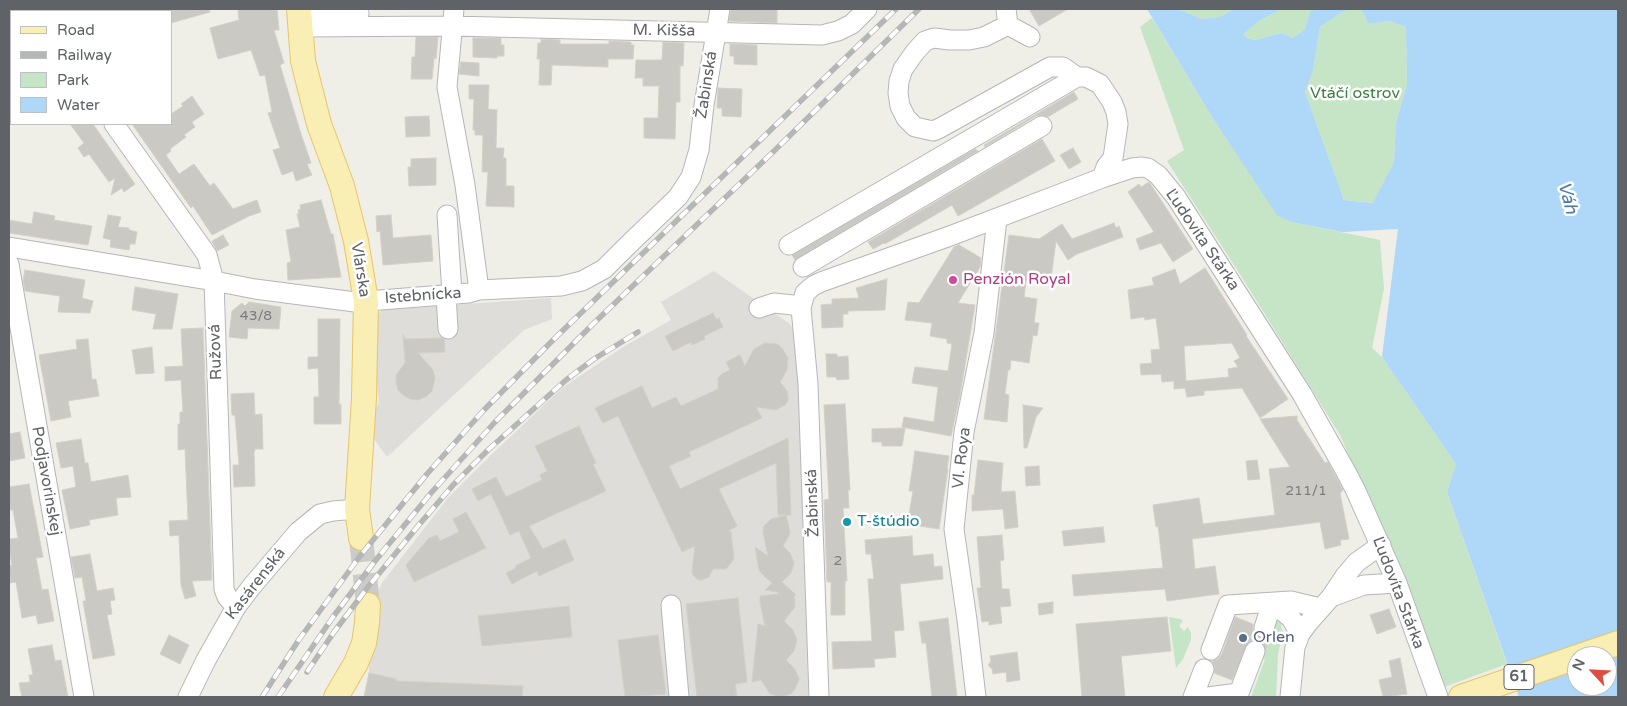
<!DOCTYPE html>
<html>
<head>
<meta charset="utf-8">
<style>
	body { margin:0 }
	#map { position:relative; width:1627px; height:706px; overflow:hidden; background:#efeee7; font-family:"Varela Round",sans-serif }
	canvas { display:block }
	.frame { position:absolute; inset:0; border:10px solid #5f6266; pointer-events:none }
	.legend { position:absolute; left:10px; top:10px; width:162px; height:115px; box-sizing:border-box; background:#fff; border:1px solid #bfc0c2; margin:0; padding:6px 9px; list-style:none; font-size:15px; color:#5f6266 }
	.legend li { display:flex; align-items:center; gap:10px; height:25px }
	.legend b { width:25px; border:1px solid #bfc0c2 }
	.north { position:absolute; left:1567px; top:646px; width:50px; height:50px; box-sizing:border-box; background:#fff; border:1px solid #bfc0c2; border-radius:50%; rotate:295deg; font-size:14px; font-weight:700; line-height:20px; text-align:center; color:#5f6266 }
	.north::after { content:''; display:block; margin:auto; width:18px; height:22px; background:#dc4e41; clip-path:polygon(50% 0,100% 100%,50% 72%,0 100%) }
</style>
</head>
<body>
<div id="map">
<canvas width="1627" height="706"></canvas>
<div class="frame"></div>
<ul class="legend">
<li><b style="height:6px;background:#f9eeb3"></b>Road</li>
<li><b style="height:6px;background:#b5b6b6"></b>Railway</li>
<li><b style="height:14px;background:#c6e5c6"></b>Park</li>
<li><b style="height:14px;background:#aed7f8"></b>Water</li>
</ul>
<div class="north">N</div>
</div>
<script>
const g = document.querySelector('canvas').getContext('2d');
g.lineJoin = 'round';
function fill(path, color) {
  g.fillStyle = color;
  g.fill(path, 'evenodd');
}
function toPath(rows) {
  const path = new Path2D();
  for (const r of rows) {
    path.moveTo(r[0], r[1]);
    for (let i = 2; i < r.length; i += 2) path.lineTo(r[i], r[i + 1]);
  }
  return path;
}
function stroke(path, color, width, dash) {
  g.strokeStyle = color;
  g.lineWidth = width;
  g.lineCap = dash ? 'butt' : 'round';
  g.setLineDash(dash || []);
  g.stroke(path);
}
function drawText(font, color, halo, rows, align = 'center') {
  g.font = font + ' "Varela Round",sans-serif';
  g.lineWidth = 5;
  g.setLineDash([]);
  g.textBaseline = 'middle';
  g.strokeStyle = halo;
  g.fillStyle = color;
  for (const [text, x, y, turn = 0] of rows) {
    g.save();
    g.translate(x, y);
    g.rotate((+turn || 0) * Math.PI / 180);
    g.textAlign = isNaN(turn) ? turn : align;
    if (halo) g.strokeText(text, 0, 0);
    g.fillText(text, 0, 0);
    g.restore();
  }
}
fill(toPath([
	[714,271,790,324,794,330,797,342,806,529,808,697,364,697,369,673,369,655,377,604,376,595,382,583,447,499,490,456,562,388,623,347,671,320,661,302],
	[551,298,552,319,524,330,387,457,374,439,376,407,379,403,373,344,375,318,382,310]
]), '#deddd9');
fill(toPath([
	[1179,9,1234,9,1219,17,1202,19],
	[1281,9,1315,9,1310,13,1305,29,1293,38,1282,33,1255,40,1247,38,1242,34,1259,21],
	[1352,9,1361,9,1369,24,1390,21,1406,27,1407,84,1396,123,1394,162,1374,203,1344,200,1305,92,1313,71,1320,27,1342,12],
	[1152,18,1212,117,1278,215,1291,222,1380,240,1384,289,1372,348,1382,357,1456,464,1447,492,1507,664,1444,687,1422,625,1340,435,1243,279,1167,161,1184,150,1140,27],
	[1273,614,1284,622,1281,626,1283,633,1278,654,1276,697,1251,697,1265,659,1254,660,1259,655,1271,629],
	[1169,617,1180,619,1183,621,1179,626,1184,631,1188,627,1191,633,1191,640,1183,659,1176,668]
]), '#c6e5c6');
fill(toPath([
	[1147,9,1179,9,1202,19,1219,17,1234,9,1281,9,1259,21,1243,34,1247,38,1255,40,1282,33,1293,38,1305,29,1310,12,1315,9,1352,9,1342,12,1320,27,1313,71,1305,92,1344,200,1373,203,1394,162,1396,123,1407,84,1406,27,1390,21,1369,24,1361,9,1618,9,1618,697,1519,697,1447,492,1456,464,1382,357,1398,229,1342,232,1291,222,1277,215,1212,117],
	[1577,656,1607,656,1607,686,1577,686]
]), '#aed7f8');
const building = toPath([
	[171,9,209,9,210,12,171,23,171,9],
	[238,9,277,9,279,30,274,30,284,63,280,65,301,134,311,163,307,164,312,175,296,181,293,171,282,175,273,150,280,148,268,113,272,112,265,75,260,76,251,50,218,59,210,28,239,20,238,9],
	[731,9,777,9,777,23,729,21,731,9],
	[1029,9,1068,9,1039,26,1029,9],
	[416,37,438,37,436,59,434,58,432,79,411,79,412,57,415,57,416,37],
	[473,38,501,38,501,45,504,45,504,56,497,56,497,58,473,57,473,38],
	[541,39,560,40,560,44,609,44,609,41,631,42,631,45,634,45,633,59,608,59,608,67,552,65,551,85,539,85,540,59,537,59,538,43,541,43,541,39],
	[663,42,684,43,683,66,680,66,680,102,676,102,675,139,644,138,644,118,658,118,659,86,643,86,643,78,635,78,636,60,662,60,663,42],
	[730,44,757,45,757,65,734,64,734,56,730,56,730,44],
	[461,62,479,63,479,76,459,74,461,62],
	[469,85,489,85,488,109,497,110,496,148,504,148,503,158,506,158,506,186,514,186,514,207,486,206,488,172,482,172,483,135,475,135,475,130,473,130,474,99,469,99,469,85],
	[718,88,742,89,741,117,722,116,722,108,717,108,718,88],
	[1074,92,1078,99,1061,109,1048,117,1042,115,1036,116,985,147,984,145,1074,92],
	[192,96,204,114,192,122,195,127,184,135,186,137,170,149,171,151,166,155,179,174,194,164,210,186,214,183,233,209,257,200,261,212,249,216,212,235,193,206,191,208,132,124,171,124,171,114,183,106,181,104,192,96],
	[429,116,430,136,406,137,405,117,429,116],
	[70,124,93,124,135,184,124,192,122,188,111,195,115,178,109,182,89,154,84,157,78,148,84,143,70,124],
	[1042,139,1055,161,958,216,952,205,885,244,884,243,873,249,868,242,1042,139],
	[1073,148,1081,162,1069,169,1060,155,1073,148],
	[975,149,978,151,795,260,792,255,975,149],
	[436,158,436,185,409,186,408,167,411,167,411,159,436,158],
	[1149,182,1193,249,1173,262,1161,243,1140,250,1136,239,1154,232,1128,192,1139,184,1141,187,1149,182],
	[321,200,331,234,333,234,341,277,288,280,287,263,291,262,286,230,300,227,297,214,299,214,298,210,301,209,300,205,321,200],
	[34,212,55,216,54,220,92,226,88,245,9,233,9,220,32,224,34,212],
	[108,215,121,217,118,227,129,228,129,230,137,232,135,244,130,244,129,250,110,247,111,240,103,238,108,215],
	[391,215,393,238,431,235,433,261,383,265,380,231,377,232,376,216,391,215],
	[1114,223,1116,228,1119,226,1123,237,1077,254,1068,260,1056,241,1051,278,1027,275,1024,297,1037,299,1034,323,1039,323,1037,336,1033,335,1029,363,1011,360,1010,370,1008,370,1005,394,1009,395,1007,422,984,419,1009,235,1039,239,1062,224,1072,239,1114,223],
	[223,235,229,245,217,251,212,241,223,235],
	[959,245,981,258,980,267,958,303,975,305,960,395,951,436,902,427,904,417,934,422,938,387,912,383,915,367,948,371,952,344,947,343,947,339,930,336,932,323,905,320,908,302,919,303,954,247,959,245],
	[1205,268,1247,335,1246,336,1288,399,1260,418,1242,388,1204,391,1204,395,1187,397,1185,388,1174,389,1174,381,1162,382,1161,374,1141,375,1140,364,1152,363,1151,350,1160,349,1156,318,1145,320,1144,317,1131,319,1128,290,1154,285,1152,278,1175,269,1180,284,1205,268],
	[1232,343,1240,358,1234,361,1238,367,1228,369,1229,377,1186,381,1184,346,1232,343],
	[25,270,85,280,82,298,93,301,90,313,58,312,60,296,25,291,23,280,25,270],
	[887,279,885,310,848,311,848,314,843,314,843,327,822,328,821,305,832,304,832,299,859,298,856,288,887,279],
	[135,287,178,294,172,329,153,329,156,314,132,310,135,287],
	[249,302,281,307,279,329,248,328,247,339,229,337,232,311,242,303,245,306,249,302],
	[713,313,716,319,719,318,723,327,704,336,705,339,692,345,691,342,673,351,665,336,713,313],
	[318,319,340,319,339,405,341,404,341,424,314,424,314,397,319,397,318,368,308,369,308,357,318,357,318,319],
	[203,328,212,580,192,581,196,596,185,599,181,585,179,535,170,536,169,521,188,520,185,449,178,450,178,424,180,424,180,412,183,412,181,380,165,381,165,367,183,366,181,329,203,328],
	[403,335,406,339,441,338,444,339,445,352,418,353,433,370,435,378,432,391,427,396,418,400,410,399,403,395,398,390,396,382,396,375,405,363,403,335],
	[88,339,92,380,96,379,99,396,68,401,71,417,51,421,39,355,77,349,76,340,88,339],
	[765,343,777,344,782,348,788,358,787,370,780,382,787,391,788,396,788,401,785,405,776,410,756,407,762,418,689,452,691,456,669,466,680,489,788,438,791,515,778,515,776,463,719,489,737,526,728,531,731,532,734,559,726,569,713,569,709,577,702,580,698,580,693,575,692,571,695,546,682,552,618,416,603,423,595,408,642,386,652,408,676,397,681,406,718,389,718,378,722,374,730,370,726,362,740,355,745,366,754,349,765,343],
	[152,347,154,373,136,374,132,350,152,347],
	[826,354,837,354,837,357,848,356,849,379,837,380,836,377,827,377,826,354],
	[254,393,255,415,262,414,263,449,255,449,254,453,255,486,234,487,233,465,239,465,235,415,232,415,231,394,254,393],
	[845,404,850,490,848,490,849,508,843,508,847,581,845,581,845,615,831,615,831,582,827,582,824,500,829,499,824,405,845,404],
	[1023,405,1043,408,1036,417,1027,448,1024,448,1023,405],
	[1297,416,1297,420,1325,463,1328,462,1343,490,1340,493,1349,539,1340,540,1341,545,1325,549,1320,522,1192,539,1195,569,1215,566,1219,594,1167,601,1165,589,1074,596,1072,575,1163,568,1158,526,1156,527,1153,505,1199,498,1203,524,1275,515,1269,469,1290,467,1260,419,1297,416],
	[579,426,596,463,593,464,606,491,529,526,543,549,565,539,574,560,539,576,537,571,512,584,506,573,516,568,515,566,531,558,519,531,510,535,491,494,478,501,472,489,496,477,506,497,542,480,540,475,547,471,535,446,579,426],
	[905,428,902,446,882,446,882,442,872,442,872,429,905,428],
	[20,432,25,458,9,461,9,434,20,432],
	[81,439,85,463,88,463,91,482,128,475,131,497,116,498,118,515,89,520,90,525,70,529,62,490,76,487,73,466,61,468,56,443,81,439],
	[915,451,949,456,947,469,948,469,939,529,913,525,914,516,909,515,913,491,909,491,915,451],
	[978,460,1003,463,1001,492,1015,491,1018,527,1005,529,1003,509,972,511,972,495,974,495,978,460],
	[1257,460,1260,479,1248,480,1246,461,1257,460],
	[1039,466,1040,485,1026,486,1025,467,1039,466],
	[29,484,43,557,36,558,42,590,48,589,54,621,38,624,36,615,22,618,16,582,9,583,9,566,12,565,9,551,9,539,18,538,13,510,9,510,9,487,29,484],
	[466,512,486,548,414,582,406,565,429,538,437,535,440,541,459,532,453,519,466,512],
	[786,515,790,531,789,536,783,546,790,553,794,563,791,573,782,582,796,595,794,595,795,607,784,621,793,630,797,640,794,651,786,660,795,669,799,679,795,689,791,694,781,697,770,694,761,680,752,682,758,624,765,626,760,603,760,596,778,594,778,592,765,590,772,583,762,574,759,570,755,547,768,556,763,532,764,526,771,519,786,515],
	[1103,527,1105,542,1064,546,1062,531,1103,527],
	[1002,535,1004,560,1000,561,1002,589,1009,589,1011,606,1000,607,1002,623,989,625,989,621,982,622,977,588,981,588,977,537,1002,535],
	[912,536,913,556,933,554,934,567,942,566,943,579,900,584,904,630,894,631,896,657,874,659,875,667,833,669,832,642,872,641,868,579,874,579,871,554,866,554,865,540,912,536],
	[90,554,97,591,113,588,115,600,110,601,112,614,107,615,115,655,93,659,83,601,86,601,82,577,75,578,71,557,90,554],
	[738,598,747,682,735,684,737,697,697,697,686,604,738,598],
	[1053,602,1053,613,1039,615,1038,604,1053,602],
	[569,606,572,637,482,646,478,616,569,606],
	[1389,609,1396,627,1377,634,1370,615,1389,609],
	[1167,617,1171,651,1121,656,1125,697,1082,697,1076,624,1167,617],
	[1235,617,1253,624,1253,630,1255,635,1260,638,1264,639,1263,643,1254,640,1248,643,1232,680,1214,673,1215,667,1212,661,1218,659,1222,654,1235,617],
	[948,618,957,697,932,697,926,643,922,643,919,622,948,618],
	[169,635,189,645,180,664,160,654,169,635],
	[658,635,666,694,625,697,618,640,658,635],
	[52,645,55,661,61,660,68,697,22,697,19,683,30,682,29,675,33,675,28,649,52,645],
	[1017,652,1020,680,1007,682,1006,672,993,674,992,669,988,665,991,661,990,656,1017,652],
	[1400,658,1407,694,1383,697,1379,680,1392,677,1389,661,1400,658],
	[369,673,396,679,396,681,523,686,522,697,364,697,369,673]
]);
fill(building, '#cbc9c4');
stroke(building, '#d4d0c6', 1);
stroke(toPath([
	[1255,651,1264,628]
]), '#cbcbc7', 19, [19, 9]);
stroke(toPath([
	[361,538,368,605]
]), '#cbcbc7', 24, [24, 12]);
const minor = toPath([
	[32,9,34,11],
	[319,9,319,13,359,14],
	[454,9,447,87,465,185,479,290],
	[1006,9,1008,25,1030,37],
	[101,11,111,9],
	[1008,25,984,37,969,40,950,40,934,38,925,41,915,52,903,69,899,81,898,93,900,106,906,118,915,127,933,131,940,128,1050,67,1063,67,1077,77],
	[299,27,452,26,822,35,838,31,852,24,867,9],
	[114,124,207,255,214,281,224,589,227,597,236,607],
	[447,215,452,294],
	[789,245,1077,77,1086,77,1100,84,1112,102,1116,112,1118,124,1113,158,1106,167,1102,178],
	[9,247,214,281,255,289,355,302,469,293,479,290,561,286,582,281,604,269,625,248,678,197,691,177,699,150,704,105,720,9],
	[9,264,84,697],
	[803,267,1042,126],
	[446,294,448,329],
	[759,308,774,303,793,305,801,308],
	[1331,597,1364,585,1397,583],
	[1272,603,1291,618,1300,634],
	[671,605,679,697],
	[1264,628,1272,603],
	[1211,650,1228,605,1291,601,1320,608],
	[188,697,206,660,236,607,252,586,298,532,320,514,333,511,357,509],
	[819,697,808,384,801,308,805,293,813,286,821,282,950,236,1102,178,1132,168,1142,167,1148,168,1158,175,1176,197,1302,394,1345,470,1355,489,1397,583,1438,697],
	[976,697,967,620,954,529,964,432,984,333,997,219],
	[1193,697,1204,669],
	[1208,697,1239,693,1255,651],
	[1290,697,1295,647,1300,634,1308,623,1331,597,1345,576,1357,562,1381,545]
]);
const major = toPath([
	[299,9,303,61,319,124,342,186,356,241,366,301,364,398,357,509,361,538],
	[1580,656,1618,643],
	[336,697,356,663,364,643,367,623,368,605],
	[1461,697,1577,657]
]);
stroke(minor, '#b4b7ba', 21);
stroke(major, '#e7c569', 26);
stroke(minor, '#fff', 19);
stroke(major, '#f9eeb3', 24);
const rail = toPath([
	[307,672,334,632,368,587,418,526,454,484,488,450,566,380,594,359,638,332],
	[262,697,298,641,360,556,427,474,483,411,553,340,896,9],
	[278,697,333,617,375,561,431,493,495,422,594,323,773,152,919,9]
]);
stroke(rail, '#b5b6b6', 5.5);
stroke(rail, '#fff', 4, [11]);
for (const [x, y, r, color] of [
	[953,280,5,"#d1479c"],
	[847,522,5,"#0f9aa8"],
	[1243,638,5,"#5c6f8a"]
]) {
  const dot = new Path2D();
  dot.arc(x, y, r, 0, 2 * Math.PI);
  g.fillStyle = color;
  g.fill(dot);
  stroke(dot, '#fff', 2);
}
drawText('14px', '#7a7c7e', null, [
	["43/8",256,316],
	["211/1",1306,491],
	["2",838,561]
]);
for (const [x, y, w] of [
	[1519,677,30]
]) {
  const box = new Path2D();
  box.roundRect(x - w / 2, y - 12.5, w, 25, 4);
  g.fillStyle = '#fff';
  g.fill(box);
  stroke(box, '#5f6266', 1);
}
drawText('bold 15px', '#5f6266', null, [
	["61",1519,677]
]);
drawText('16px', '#5f6266', '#fff', [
	["M. Kišša",664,31,1],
	["Žabinská",707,85,-81],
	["Ľudovíta Stárka",1202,240,56],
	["Vlárska",360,270,81],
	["Istebnícka",423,296,-4],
	["Ružová",216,352,-92],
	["Vl. Roya",962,458,-83],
	["Podjavorinskej",46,481,80],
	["Žabinská",813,503,-92],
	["Kasárenská",256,584,-52],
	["Ľudovíta Stárka",1398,593,69]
]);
drawText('16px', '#3c8040', '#fff', [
	["Vtáčí ostrov",1355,94]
]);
drawText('16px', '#b23c85', '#fff', [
	["Penzión Royal",963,280]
], 'left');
drawText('16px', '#0d838f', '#fff', [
	["T-štúdio",857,522]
], 'left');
drawText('16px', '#4e5e75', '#fff', [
	["Orlen",1253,638]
], 'left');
drawText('italic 18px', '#4c78aa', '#fff', [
	["Váh",1567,198,75]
]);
</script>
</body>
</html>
